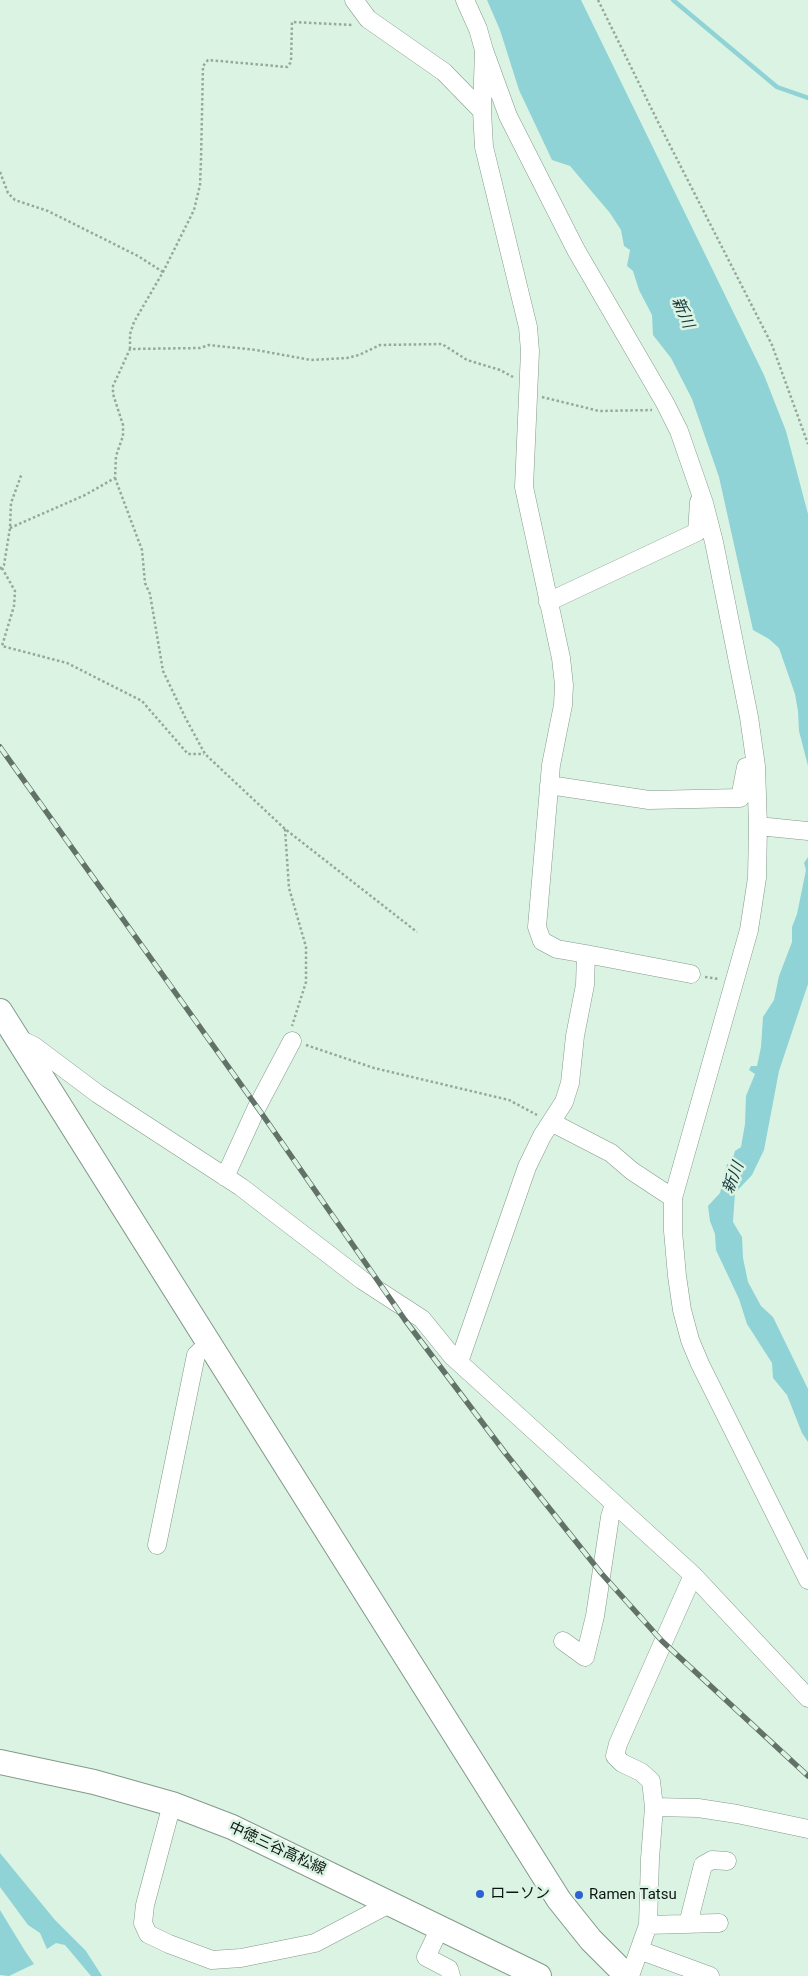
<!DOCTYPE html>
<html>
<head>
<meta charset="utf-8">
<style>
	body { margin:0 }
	canvas { display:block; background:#dbf3e3 }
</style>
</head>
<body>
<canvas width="808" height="1976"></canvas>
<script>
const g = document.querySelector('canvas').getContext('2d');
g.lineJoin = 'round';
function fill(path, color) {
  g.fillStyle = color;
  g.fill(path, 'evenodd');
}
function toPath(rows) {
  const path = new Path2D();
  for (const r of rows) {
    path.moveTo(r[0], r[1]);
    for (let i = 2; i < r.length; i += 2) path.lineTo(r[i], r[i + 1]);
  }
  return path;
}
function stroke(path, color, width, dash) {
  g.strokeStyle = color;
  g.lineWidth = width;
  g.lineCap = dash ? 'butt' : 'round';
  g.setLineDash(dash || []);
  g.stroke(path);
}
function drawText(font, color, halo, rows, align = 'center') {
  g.font = font + ' Roboto,"Noto Sans JP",sans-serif';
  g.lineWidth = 5;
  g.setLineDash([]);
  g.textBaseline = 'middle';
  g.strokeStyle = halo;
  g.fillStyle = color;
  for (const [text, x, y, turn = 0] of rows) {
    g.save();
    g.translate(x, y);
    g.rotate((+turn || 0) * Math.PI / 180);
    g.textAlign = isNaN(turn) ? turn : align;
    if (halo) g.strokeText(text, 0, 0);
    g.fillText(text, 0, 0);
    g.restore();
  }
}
fill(toPath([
	[487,0,581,0,764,375,786,431,808,514,808,766,799,731,798,711,795,694,779,648,769,639,753,630,719,477,692,399,671,358,653,335,652,315,639,290,633,271,627,266,630,250,624,246,621,230,610,213,570,166,552,160,519,90,500,30],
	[808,857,808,984,779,1071,764,1150,752,1175,735,1193,733,1222,742,1237,743,1258,748,1282,761,1306,773,1317,808,1389,808,1442,802,1433,787,1395,773,1378,772,1363,747,1324,739,1299,716,1250,715,1234,710,1221,708,1206,720,1193,727,1164,731,1164,735,1151,741,1147,745,1124,746,1096,755,1074,749,1070,751,1066,757,1066,761,1047,763,1017,774,1000,779,976,792,942,792,927,797,914,806,870,804,863],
	[0,1853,55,1920,86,1951,102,1976,91,1976,65,1945,56,1943,47,1949,40,1933,28,1925,0,1887],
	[0,1910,25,1951,34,1964,9,1976,0,1975]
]), '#8fd3d6');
stroke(toPath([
	[673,0,777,87,808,98]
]), '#8fd3d6', 4.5);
const street = toPath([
	[354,0,368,19,444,72,482,111],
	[484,50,508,116,576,250,665,403,679,431,704,503,714,542,749,717,756,766,758,826,757,878,749,930,673,1198,673,1231,677,1276,682,1310,690,1340,700,1364,808,1580],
	[548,602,697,532,699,502],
	[549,785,649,800,740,798,746,767,756,766],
	[758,826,808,831],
	[586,954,691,974],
	[17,1038,34,1046,98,1094,241,1187,362,1280,422,1319,452,1356,693,1575,808,1698],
	[551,1122,611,1153,632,1171,673,1198],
	[225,1177,257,1107,292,1041],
	[459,1362,527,1167,542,1136,564,1102,570,1083,575,1036,585,985,586,954,557,949,542,941,537,927,551,765,563,705,564,685,561,658,524,487,530,351,528,327,484,147,482,111,484,50,478,29,465,0],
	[157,1545,196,1355,209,1343],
	[563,1641,585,1657,595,1616,610,1517,614,1504],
	[172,1804,145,1905,143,1923,148,1934,169,1944,212,1960,241,1958,315,1943,391,1903],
	[654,1807,698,1808,737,1814,808,1829],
	[688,1924,703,1865,712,1860,727,1861],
	[648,1925,719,1923],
	[440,1928,426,1957,449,1969,451,1976],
	[639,1950,710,1976],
	[630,1976,648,1925,650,1859,654,1807,651,1781,641,1772,622,1763,615,1756,618,1744,693,1575]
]);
const secondary = toPath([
	[0,1011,559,1900,591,1940,627,1976],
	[0,1762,94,1782,172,1804,232,1827,539,1976]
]);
stroke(street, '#839a8b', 19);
stroke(secondary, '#839a8b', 26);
stroke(toPath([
	[598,0,658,122,772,345,808,444],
	[0,172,8,193,15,200,48,211,138,256,163,272],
	[130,349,130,334,134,322,163,272,194,210,200,185,201,160,203,66,208,60,287,67,291,62,292,22,353,25],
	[542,397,599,411,652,410],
	[115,478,142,550,145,583,150,594,163,671,185,717,205,754,285,829,417,932],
	[10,528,85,495,115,478,116,456,123,436,123,425,113,394,113,386,130,349,200,348,209,345,256,350,311,360,347,358,359,355,380,345,442,344,467,360,500,370,513,377],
	[2,568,15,591,14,606,2,646,67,663,142,701,188,754,204,754],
	[0,569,4,565,10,528,11,503,22,473],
	[285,829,289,888,306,947,306,982,292,1026],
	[705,977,719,979],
	[306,1045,374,1068,509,1100,537,1115]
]), '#95a89c', 2.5, [2.5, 2.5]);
stroke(street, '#fff', 18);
stroke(secondary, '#fff', 24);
const rail = toPath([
	[0,747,262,1114,405,1320,506,1454,601,1573,662,1641,808,1776]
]);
stroke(rail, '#637269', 5.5);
stroke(rail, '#dbf3e3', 4, [11]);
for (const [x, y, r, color] of [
	[480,1894,5,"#2e62d1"],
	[579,1895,5,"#2e62d1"]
]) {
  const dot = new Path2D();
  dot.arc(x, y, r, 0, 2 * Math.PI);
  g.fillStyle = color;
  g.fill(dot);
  stroke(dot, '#dbf3e3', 2);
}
drawText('15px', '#0c1510', '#dbf3e3', [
	["中徳三谷高松線",277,1849,25]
]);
drawText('15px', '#0c1510', '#dbf3e3', [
	["ローソン",490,1894],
	["Ramen Tatsu",589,1895]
], 'left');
drawText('italic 16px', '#153739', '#dbf3e3', [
	["新川",682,313,67],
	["新川",734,1178,-69]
]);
</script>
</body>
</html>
